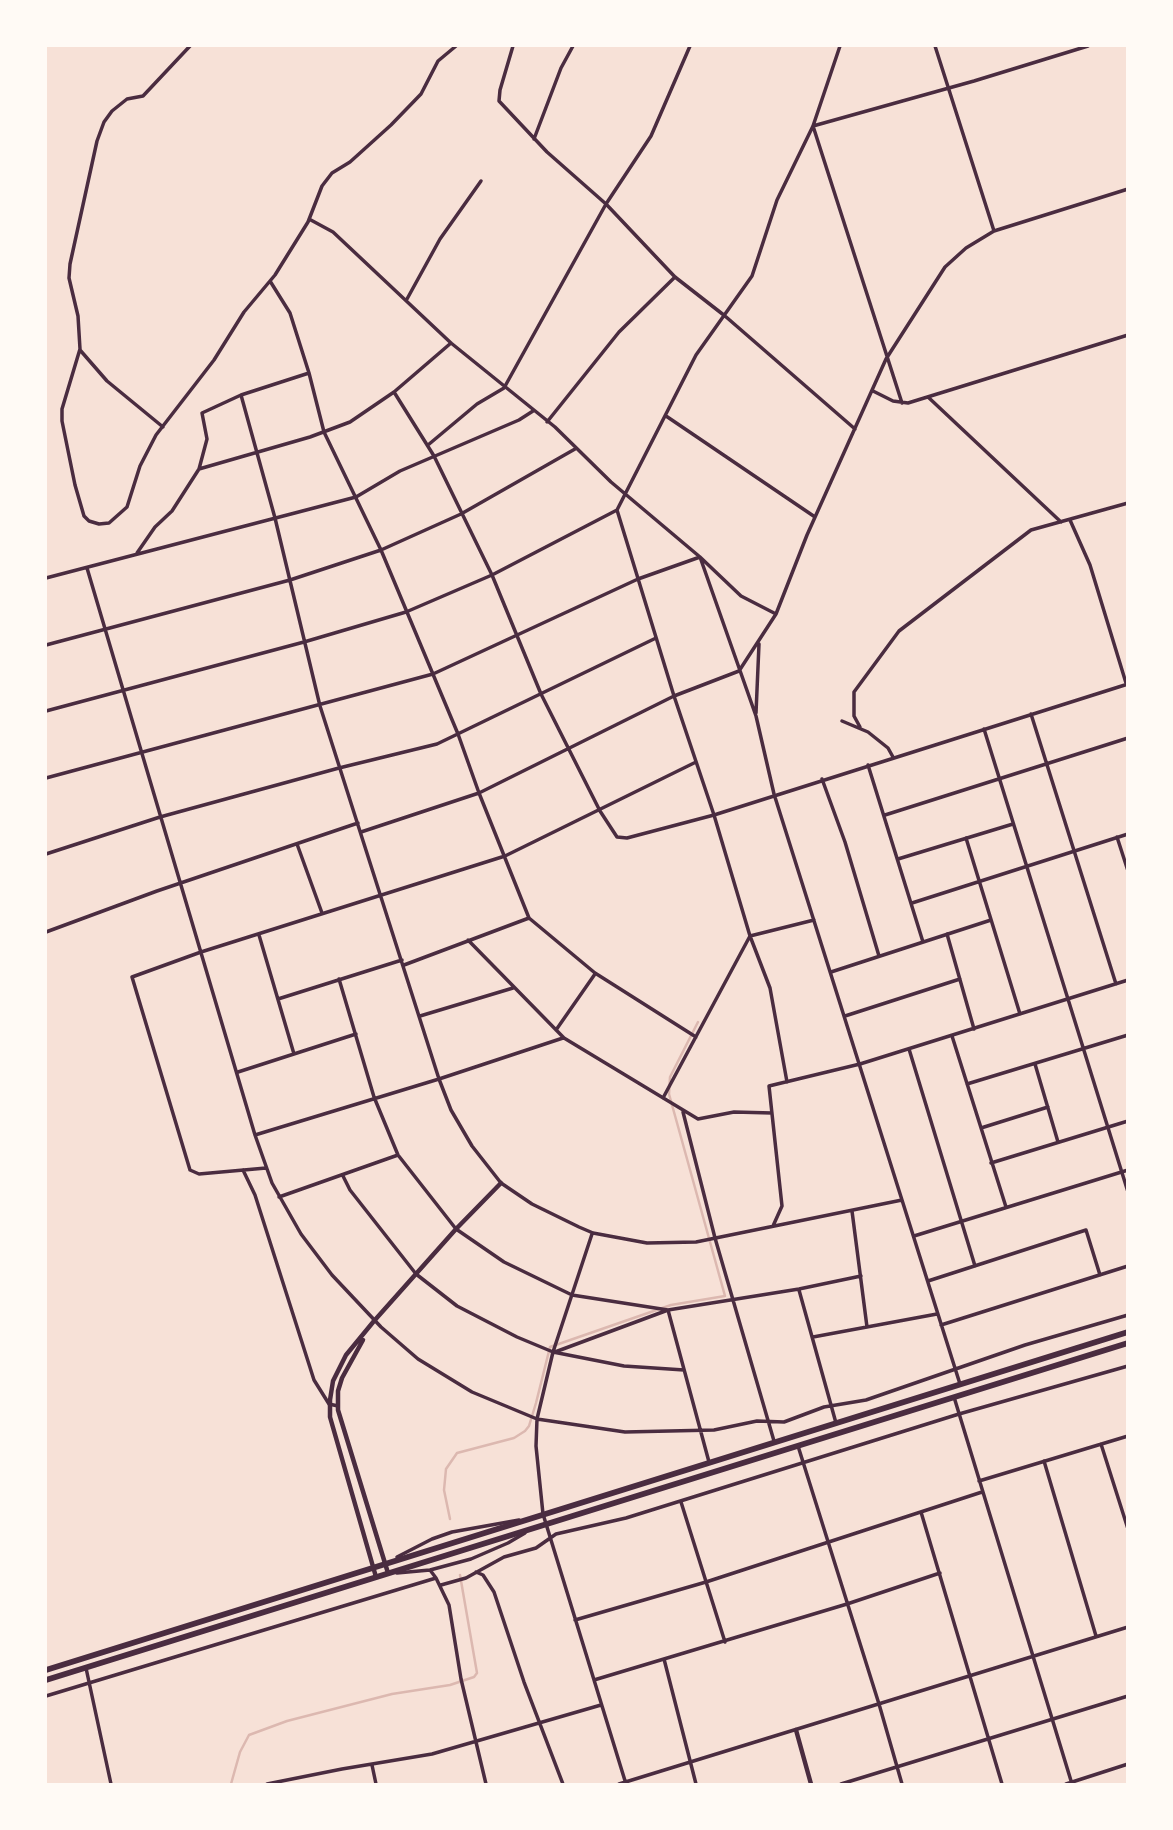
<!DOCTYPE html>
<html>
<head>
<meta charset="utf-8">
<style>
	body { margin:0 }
	#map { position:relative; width:1173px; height:1830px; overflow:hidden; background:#f7e1d7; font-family:"Archivo Narrow",sans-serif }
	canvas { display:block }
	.frame { position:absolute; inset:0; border:47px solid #fffaf5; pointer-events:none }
</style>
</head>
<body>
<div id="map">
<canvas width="1173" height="1830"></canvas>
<div class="frame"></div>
</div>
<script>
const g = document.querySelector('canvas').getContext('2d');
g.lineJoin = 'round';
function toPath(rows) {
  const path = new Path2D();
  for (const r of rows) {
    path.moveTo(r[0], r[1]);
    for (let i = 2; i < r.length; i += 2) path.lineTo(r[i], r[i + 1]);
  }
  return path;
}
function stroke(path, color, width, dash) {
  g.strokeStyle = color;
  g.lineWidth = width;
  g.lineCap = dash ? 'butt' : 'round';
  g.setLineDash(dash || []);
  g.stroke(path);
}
stroke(toPath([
	[450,1519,444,1490,446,1469,457,1453,514,1438,525,1431,529,1426,536,1403,550,1347,671,1305,725,1296,669,1094,670,1077,698,1022],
	[231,1784,240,1752,249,1735,287,1721,392,1694,450,1685,474,1677,477,1673,460,1575]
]), '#dcb8b0', 2.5);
stroke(toPath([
	[190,46,143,96,127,99,112,111,104,122,97,141,70,264,69,278,78,316,80,349,62,409,62,421,75,485,84,516,89,521,99,524,109,523,127,507,140,466,156,435,214,360,244,312,275,275,308,222,322,186,332,173,350,162,391,125,421,94,438,61,456,46],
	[513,46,500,90,499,101,547,152,606,204,675,277,725,316,855,429],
	[935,46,994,231],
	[534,139,561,68,573,46],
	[309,219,333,232,451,343,555,427,611,482,700,557,741,596,776,614],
	[270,281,290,313,309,373,324,432,381,550,458,734,479,793,529,918,595,973,696,1037],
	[407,299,440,239,481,181],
	[80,350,107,381,163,427],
	[873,391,893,401,908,403,1128,335],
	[394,392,434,456,492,575,541,694,600,811,617,837,627,838,714,815,1128,684],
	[241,395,275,518,320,706,439,1079,451,1110,472,1146,501,1183,532,1204,579,1227,593,1233,647,1243,696,1242,902,1200],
	[928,397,1061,522],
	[902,403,813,126,974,81,1088,46],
	[666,416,815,517],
	[547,422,619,332,675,277],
	[428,445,477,404,504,388,606,204,651,136,690,46],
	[199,469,310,437,350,422,394,392,451,343],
	[617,510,674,696,714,815,750,936,770,988,787,1082],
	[1070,520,1090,565,1126,683],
	[137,553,155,527,172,511,199,469,207,439,202,413,241,395,309,373],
	[87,568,255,1135,272,1183,301,1234,332,1275,381,1327,418,1359,472,1392,537,1419,625,1432,714,1430,757,1421,784,1422,824,1407,866,1400,1025,1345,1128,1315],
	[46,578,356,497,400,471,519,420,533,411],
	[46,645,290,580,381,550,461,514,575,449],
	[46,711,304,642,406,612,492,575,617,510,696,355,752,276,777,200,813,126,840,46],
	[756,713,759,644],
	[1031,714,1116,984],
	[842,721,868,732,888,748,893,757],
	[860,727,854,716,854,692,899,631,1031,530,1128,503],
	[984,729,1128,1192],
	[868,765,923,942],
	[46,778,433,674,638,579,700,557,756,716,774,794,960,1384],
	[822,779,845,842,879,956],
	[885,815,1128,738],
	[361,832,479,793,674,696,739,671,776,614,807,535,886,359,945,267,966,248,994,231,1128,189],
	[1117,837,1128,871],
	[966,838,1020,1014],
	[297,844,322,913],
	[46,854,160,817,339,768,437,744,656,638],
	[898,859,1013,824],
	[912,903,1128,834],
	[46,932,157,891,358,823],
	[947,934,974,1029],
	[259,935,294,1054],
	[468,940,564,1038,698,1119,734,1112,772,1113],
	[404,965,529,918],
	[831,972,991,920],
	[339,979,374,1097,398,1155,456,1229,504,1262,572,1295,668,1310],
	[278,999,402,960],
	[420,1016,513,988],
	[845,1016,960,979],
	[556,1030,595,974],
	[952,1036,1006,1207],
	[909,1049,975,1266],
	[1035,1064,1058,1142],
	[238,1072,356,1034],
	[967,1084,1128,1035],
	[663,1098,750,936,814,920],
	[683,1112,715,1238,774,1441],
	[981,1128,1048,1107],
	[255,1135,439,1079,563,1038],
	[991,1163,1128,1121],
	[266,1168,199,1174,190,1170,132,977,201,952,505,856,696,762],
	[243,1170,255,1195,314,1380,329,1404,338,1406],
	[343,1176,350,1190,416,1274,457,1306,517,1337,553,1352,624,1366,684,1370],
	[279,1197,398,1155],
	[852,1211,867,1327],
	[773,1226,782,1206,769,1086,860,1064,1128,980],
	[592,1234,553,1352,537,1419,536,1446,543,1514,626,1784],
	[914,1236,1128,1170],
	[928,1281,1086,1230,1100,1275],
	[799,1290,836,1423],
	[668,1310,709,1462],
	[941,1325,1128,1266],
	[813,1337,937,1314],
	[555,1352,668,1310,799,1289,861,1276],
	[954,1397,1072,1784],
	[1101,1444,1128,1529],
	[798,1446,879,1704,902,1784],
	[1044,1461,1096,1636],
	[979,1481,1128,1436],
	[681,1502,725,1642],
	[921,1512,1002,1784],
	[397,1557,432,1539,452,1532,519,1520],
	[476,1572,483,1575,494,1592,524,1682,563,1784],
	[397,1573,430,1570,471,1559,508,1543,525,1533],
	[436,1578,449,1605,461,1679,486,1784],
	[441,1585,466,1578,504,1557,536,1548,556,1534,626,1518,959,1414,1128,1366],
	[575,1620,706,1582,982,1492],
	[664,1659,696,1784],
	[86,1668,111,1784],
	[594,1680,847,1604,940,1573],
	[46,1696,436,1578,430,1570],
	[372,1765,376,1784],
	[267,1784,342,1769,432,1754,601,1705],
	[619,1784,1128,1627],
	[841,1784,1128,1696],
	[1066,1784,1128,1764]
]), '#4a2c40', 3.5);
stroke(toPath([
	[363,1340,342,1378,338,1391,338,1410,388,1573],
	[376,1577,330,1417,330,1400,333,1381,346,1355,374,1321,456,1229,501,1183],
	[796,1730,811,1784]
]), '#4a2c40', 4.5);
stroke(toPath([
	[46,1670,1128,1332],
	[46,1680,1128,1343]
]), '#4a2c40', 6);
</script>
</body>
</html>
